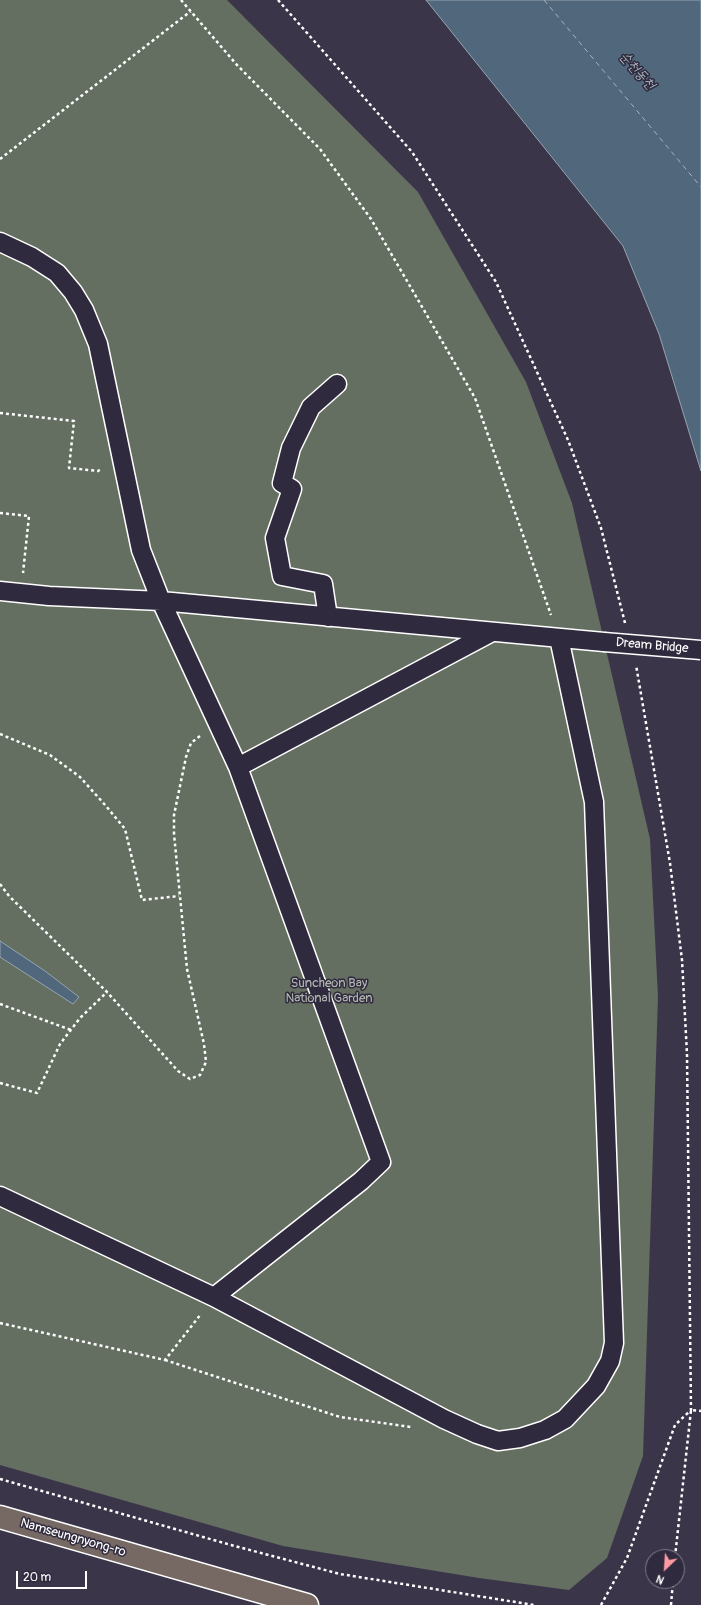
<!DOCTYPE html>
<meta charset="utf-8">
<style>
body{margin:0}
#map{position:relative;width:701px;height:1605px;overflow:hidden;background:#3b354a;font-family:Pangolin,sans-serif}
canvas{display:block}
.north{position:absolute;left:645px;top:1549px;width:40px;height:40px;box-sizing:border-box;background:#2f2a3d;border:1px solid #827f8b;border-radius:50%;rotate:205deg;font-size:11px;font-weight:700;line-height:16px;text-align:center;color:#fff}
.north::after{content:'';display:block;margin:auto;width:14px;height:18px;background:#ff9aa2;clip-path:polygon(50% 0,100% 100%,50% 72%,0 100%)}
.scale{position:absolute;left:16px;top:1571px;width:71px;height:18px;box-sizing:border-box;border:2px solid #fff;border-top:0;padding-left:5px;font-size:12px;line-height:14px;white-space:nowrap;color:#fff;-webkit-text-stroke:3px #2f2a3d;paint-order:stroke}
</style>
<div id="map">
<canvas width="701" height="1605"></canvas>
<div class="north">N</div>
<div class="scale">20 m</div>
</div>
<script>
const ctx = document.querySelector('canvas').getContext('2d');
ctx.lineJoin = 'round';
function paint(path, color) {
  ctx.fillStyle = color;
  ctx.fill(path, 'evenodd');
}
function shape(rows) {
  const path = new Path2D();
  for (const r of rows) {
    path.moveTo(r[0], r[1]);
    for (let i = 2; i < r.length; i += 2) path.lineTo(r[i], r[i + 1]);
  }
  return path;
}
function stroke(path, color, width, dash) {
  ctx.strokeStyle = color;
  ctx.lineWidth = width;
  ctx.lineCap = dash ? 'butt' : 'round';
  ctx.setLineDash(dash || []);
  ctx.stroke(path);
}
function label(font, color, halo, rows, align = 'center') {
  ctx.font = font + ' Pangolin,"Poor Story",sans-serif';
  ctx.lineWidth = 3;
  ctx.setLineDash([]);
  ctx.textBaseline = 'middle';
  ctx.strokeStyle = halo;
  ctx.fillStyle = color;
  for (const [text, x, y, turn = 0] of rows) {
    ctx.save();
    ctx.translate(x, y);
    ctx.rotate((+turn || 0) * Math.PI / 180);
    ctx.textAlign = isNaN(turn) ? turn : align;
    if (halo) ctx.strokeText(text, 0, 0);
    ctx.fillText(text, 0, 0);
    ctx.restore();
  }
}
const green = shape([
 [0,0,227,0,418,192,526,382,572,503,650,839,658,997,643,1456,607,1558,569,1590,479,1578,283,1546,0,1465]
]);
const water = shape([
 [426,0,701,0,701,471,659,334,623,246,426,0],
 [0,941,45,971,79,997,73,1004,0,957,0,941]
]);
const ferry = shape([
 [544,0,701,187]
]);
const path = shape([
 [181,0,237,65,320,149,371,219,475,398,551,615],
 [278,0,412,152,496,282,568,440,601,528,625,623],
 [0,159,191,11],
 [0,413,74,421,69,468,98,471,102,468],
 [0,513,29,516,23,573],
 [0,734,50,755,80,777,106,806,125,829,142,900,179,896],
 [0,884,9,896,107,992,178,1071,190,1079,200,1075,206,1062,204,1044,187,969,174,834,174,815,186,757,191,743,200,736],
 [0,1004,71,1030],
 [0,1083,37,1093,60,1044,80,1018,107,992],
 [0,1323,165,1360,201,1314],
 [165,1360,340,1417,411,1427],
 [0,1479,231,1545,340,1574,534,1605],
 [675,1557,691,1410,701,1411],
 [601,1605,627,1558,675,1425,691,1410,687,1054,682,960,670,863,636,665],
 [671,1605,673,1581]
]);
const pedestrian = shape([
 [0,242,32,257,57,273,73,292,84,310,98,344,141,550,161,601,238,767,381,1162,361,1181,214,1297,444,1419,477,1434,498,1441,520,1438,545,1430,565,1419,596,1386,610,1361,614,1343,594,802,559,638],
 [0,591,49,596,161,601,604,642],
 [328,617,323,584,282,576,275,538,292,489,282,483,291,448,311,407,337,384],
 [238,767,492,632],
 [0,1196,214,1297]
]);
const primary = shape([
 [0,1517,307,1605]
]);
const pedestrianBridge = shape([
 [604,642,701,650]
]);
const streetNames = [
 ["Dream Bridge",652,646,5],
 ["Namseungnyong-ro",73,1538,16]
];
const parkNames = [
 ["Suncheon Bay",329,984],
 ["National Garden",329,999]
];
const waterNames = [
 ["순천동천",637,71,48]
];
paint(green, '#646e61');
paint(water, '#51687c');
stroke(water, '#97a4b0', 1);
stroke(ferry, '#a8b4be', 1, [5, 4]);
stroke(pedestrian, '#fff', 21);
stroke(primary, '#fff', 25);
stroke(path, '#fff', 2.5, [3, 3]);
stroke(pedestrian, '#2f2a3d', 18);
stroke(primary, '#766964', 22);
stroke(pedestrianBridge, '#fff', 21, []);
stroke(pedestrianBridge, '#2f2a3d', 18);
label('13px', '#fff', '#2f2a3d', streetNames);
label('13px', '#b2b6b0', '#2f2a3d', parkNames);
label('italic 14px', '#a8b4be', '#2f2a3d', waterNames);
</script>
